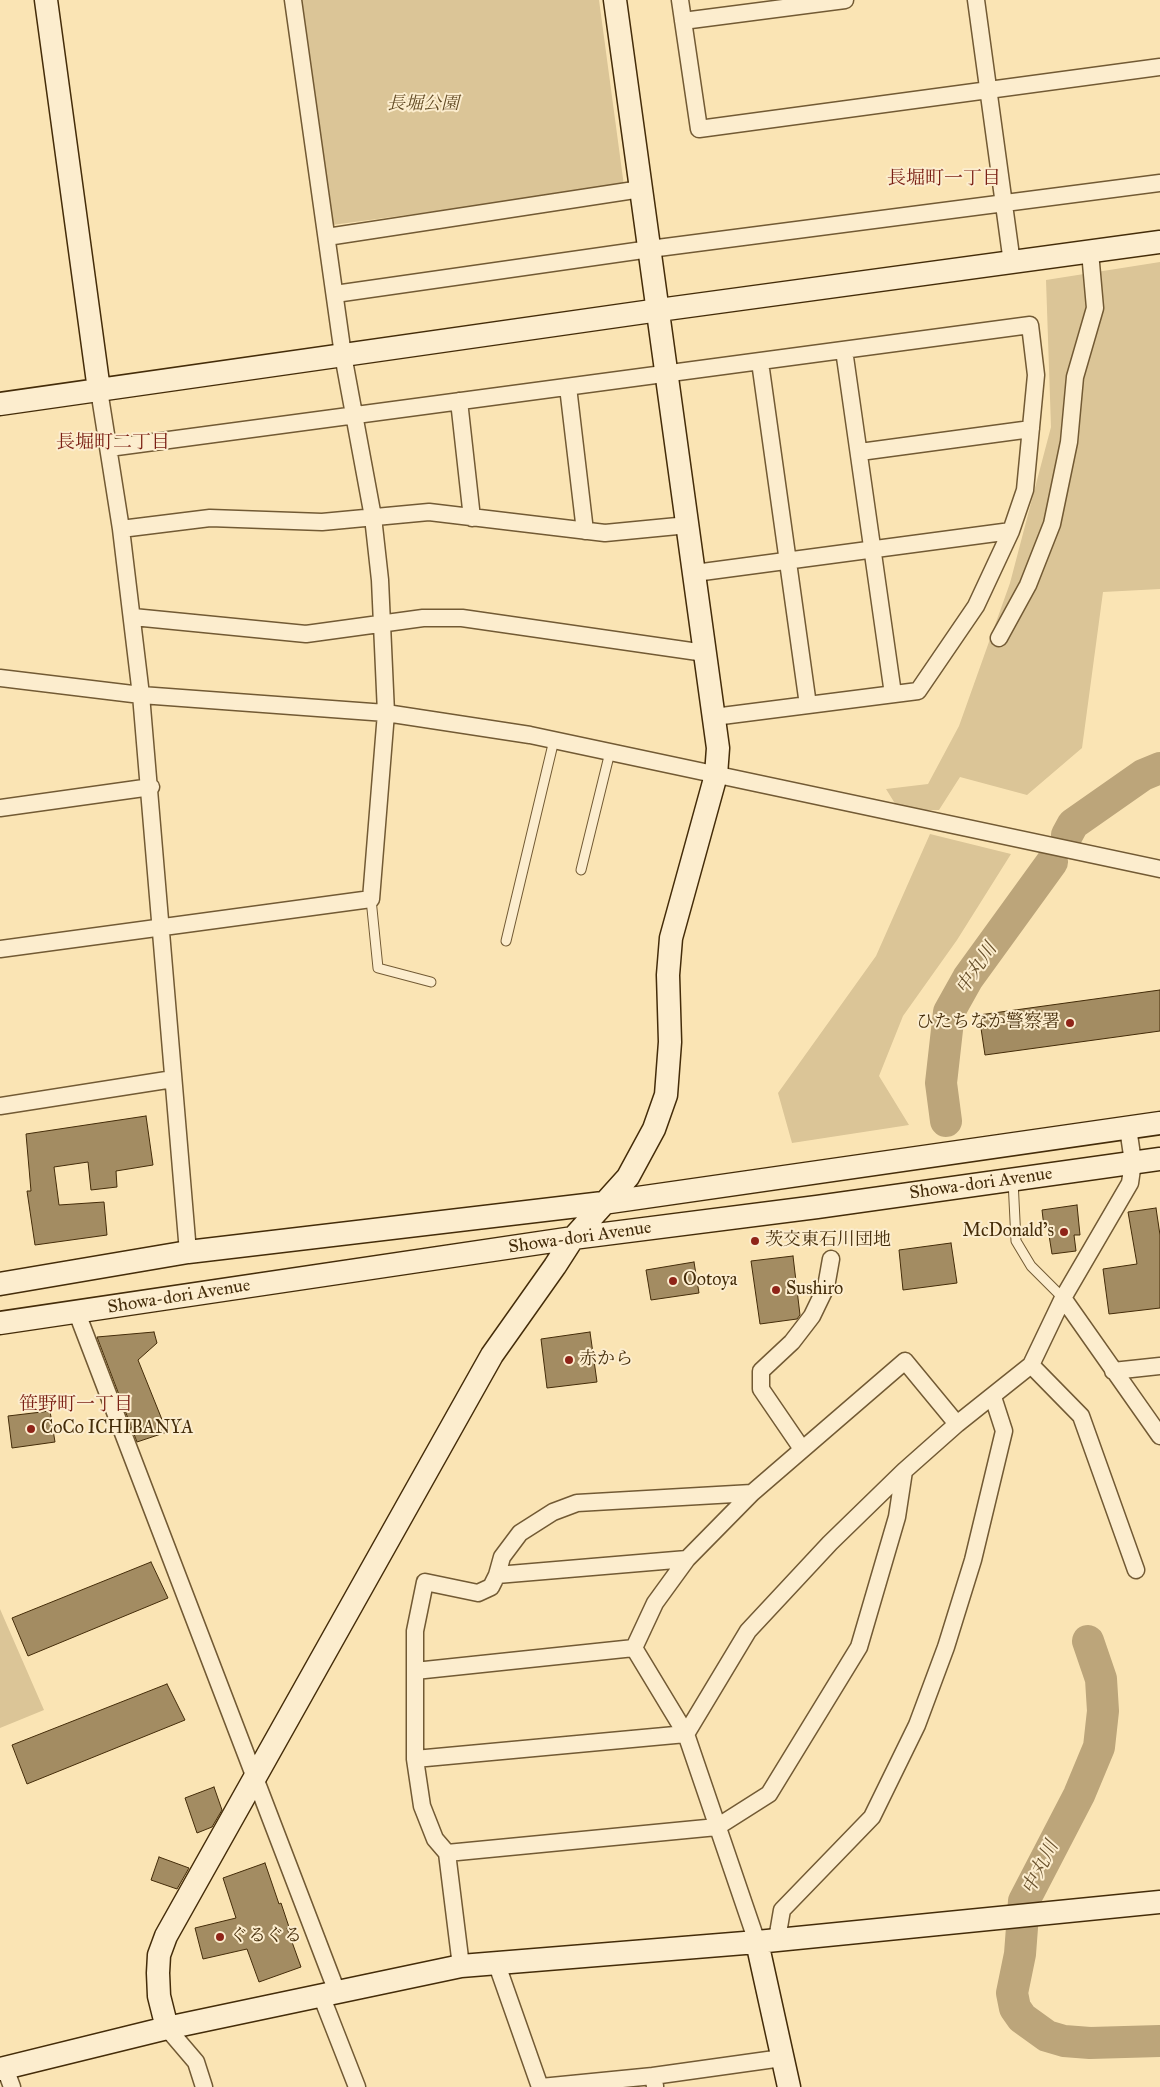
<!DOCTYPE html>
<meta charset="utf-8">
<style>
body{margin:0}
canvas{display:block;background:#fae4b4}
</style>
<canvas width="1160" height="2087"></canvas>
<script>
const ctx = document.querySelector('canvas').getContext('2d');
ctx.lineJoin = 'round';
function paint(path, color) {
  ctx.fillStyle = color;
  ctx.fill(path, 'evenodd');
}
function shape(rows) {
  const path = new Path2D();
  for (const r of rows) {
    path.moveTo(r[0], r[1]);
    for (let i = 2; i < r.length; i += 2) path.lineTo(r[i], r[i + 1]);
  }
  return path;
}
function stroke(path, color, width, dash) {
  ctx.strokeStyle = color;
  ctx.lineWidth = width;
  ctx.lineCap = dash ? 'butt' : 'round';
  ctx.setLineDash(dash || []);
  ctx.stroke(path);
}
function label(font, color, halo, rows, align = 'center') {
  ctx.font = font + ' "IM FELL Great Primer","Noto Serif JP",serif';
  ctx.lineWidth = 4;
  ctx.setLineDash([]);
  ctx.textBaseline = 'middle';
  ctx.strokeStyle = halo;
  ctx.fillStyle = color;
  for (const [text, x, y, turn = 0] of rows) {
    ctx.save();
    ctx.translate(x, y);
    ctx.rotate((+turn || 0) * Math.PI / 180);
    ctx.textAlign = isNaN(turn) ? turn : align;
    if (halo) ctx.strokeText(text, 0, 0);
    ctx.fillText(text, 0, 0);
    ctx.restore();
  }
}
const green = shape([
 [301,0,599,0,624,186,332,225],
 [1160,262,1160,589,1103,592,1082,748,1027,795,960,777,939,810,899,810,886,789,928,784,959,726,1010,583,1051,427,1046,280],
 [930,834,1011,854,957,940,903,1016,879,1076,909,1125,792,1143,778,1093,876,956],
 [0,1609,44,1710,0,1728]
]);
const river = shape([
 [1067,835,1073,824,1143,775,1160,768],
 [946,1121,941,1083,949,1012,968,978,1052,862],
 [1088,1641,1101,1679,1103,1711,1099,1747,1079,1795,1024,1901,1020,1954,1012,1993,1015,2008,1022,2018,1047,2036,1064,2041,1090,2043,1160,2041]
]);
const building = shape([
 [1160,990,1160,1031,985,1055,979,1015,1160,990],
 [146,1116,153,1165,116,1171,117,1187,91,1190,88,1162,54,1167,59,1205,104,1202,107,1235,35,1245,27,1191,31,1191,26,1134,146,1116],
 [1077,1205,1080,1235,1074,1235,1076,1251,1052,1254,1048,1229,1044,1227,1042,1210,1077,1205],
 [1156,1208,1160,1235,1160,1308,1109,1314,1103,1269,1137,1264,1128,1212,1156,1208],
 [951,1243,957,1283,903,1290,899,1250,951,1243],
 [793,1256,800,1315,797,1319,760,1324,751,1261,793,1256],
 [694,1262,699,1293,651,1300,646,1270,694,1262],
 [154,1332,157,1343,138,1360,167,1432,137,1442,97,1337,154,1332],
 [590,1332,597,1382,547,1388,541,1339,590,1332],
 [50,1411,55,1442,12,1448,8,1416,50,1411],
 [151,1562,168,1598,28,1656,12,1618,151,1562],
 [167,1684,185,1720,27,1784,12,1745,167,1684],
 [214,1787,222,1810,212,1827,197,1833,185,1798,214,1787],
 [159,1857,189,1868,177,1889,151,1880,159,1857],
 [265,1863,279,1904,281,1903,289,1927,287,1928,301,1967,259,1982,247,1949,203,1959,195,1928,236,1918,223,1878,265,1863]
]);
const lane = shape([
 [581,870,610,752],
 [371,899,378,968,431,982],
 [506,941,554,740],
 [1013,1180,1016,1241,1031,1266,1063,1298]
]);
const street = shape([
 [680,0,699,129,1160,67],
 [976,0,1012,263],
 [683,21,845,0],
 [327,237,641,189],
 [335,294,650,249,1160,183],
 [844,350,893,694],
 [760,362,808,705],
 [568,387,585,531],
 [99,390,121,529,141,695,188,1252],
 [459,401,472,518],
 [109,448,1030,325,1036,375,1025,490,1011,531,976,606,918,691,714,717],
 [860,452,1031,429],
 [121,529,210,518,322,522,429,512,605,533,688,525],
 [695,573,1011,531],
 [133,617,306,634,423,618,462,618,705,653],
 [999,638,1028,585,1052,524,1069,442,1075,377,1095,308,1090,252],
 [0,678,141,695,386,713,530,735,1160,869],
 [0,808,151,787],
 [0,949,371,899,386,713,380,580,373,517,343,355,293,0],
 [0,1106,173,1079],
 [1063,1298,1160,1436],
 [77,1313,337,1992],
 [1031,1365,1081,1416,1136,1570],
 [1113,1371,1160,1366],
 [802,1449,761,1389,761,1371,792,1342,812,1316,826,1287,831,1259],
 [497,1575,502,1557,520,1533,553,1512,577,1503,752,1493],
 [634,1648,655,1603,687,1559,752,1493,905,1361,957,1424],
 [634,1648,686,1734,757,1942],
 [415,1671,634,1648],
 [686,1734,748,1631,830,1543,904,1471,957,1424,1031,1365,1063,1298,1130,1183,1133,1162,1128,1128],
 [415,1759,686,1734],
 [447,1853,717,1827,769,1794,859,1647,897,1517,904,1471],
 [777,1939,782,1910,872,1817,917,1725,946,1647,973,1560,1004,1431,993,1397],
 [496,1962,540,2087],
 [461,1966,447,1853,435,1839,422,1806,415,1759,415,1631,425,1582,478,1593,491,1587,497,1575,687,1559],
 [321,1995,357,2087],
 [167,2028,196,2062,204,2087],
 [5,2068,12,2087],
 [653,2076,782,2058],
 [541,2087,653,2076,655,2086]
]);
const secondary = shape([
 [46,0,99,390],
 [0,404,659,310,1160,242],
 [0,1284,188,1252,603,1203,1160,1123],
 [0,1323,573,1238,817,1207,1160,1159],
 [757,1942,789,2087],
 [167,2028,159,1996,158,1973,159,1955,166,1936,492,1355,555,1266,573,1238,628,1177,654,1129,666,1095,670,1042,668,975,671,938,716,775,718,748,615,0],
 [0,2069,167,2028,461,1966,757,1942,1160,1902]
]);
const markers = [
 [1070,1023,5,"#8f2418"],
 [1064,1232,5,"#8f2418"],
 [755,1241,5,"#8f2418"],
 [673,1281,5,"#8f2418"],
 [776,1290,5,"#8f2418"],
 [569,1360,5,"#8f2418"],
 [31,1429,5,"#8f2418"],
 [220,1937,5,"#8f2418"]
];
const parkNames = [
 ["長堀公園",423,105]
];
const poiNames = [
 ["ひたちなか警察署",1060,1023,"right"],
 ["McDonald's",1054,1232,"right"],
 ["茨交東石川団地",765,1241],
 ["Ootoya",683,1281],
 ["Sushiro",786,1290],
 ["赤から",579,1360],
 ["CoCo ICHIBANYA",41,1429],
 ["ぐるぐる",230,1937]
];
const streetNames = [
 ["Showa-dori Avenue",981,1184,-8],
 ["Showa-dori Avenue",580,1238,-8],
 ["Showa-dori Avenue",179,1297,-9]
];
const neighbourhoodNames = [
 ["長堀町一丁目",944,179],
 ["長堀町二丁目",113,443],
 ["笹野町一丁目",76,1405]
];
const waterNames = [
 ["中丸川",977,969,-56],
 ["中丸川",1041,1868,-63]
];
paint(green, '#dbc597');
stroke(river, '#bca57a', 32);
paint(building, '#a38c62');
stroke(building, '#442c09', 1);
stroke(lane, '#725a34', 11);
stroke(street, '#725a34', 19);
stroke(secondary, '#442c09', 25);
stroke(lane, '#fcedce', 9);
stroke(street, '#fcedce', 16);
stroke(secondary, '#fcedce', 22);
for (const [x, y, r, color] of markers) {
  const dot = new Path2D();
  dot.arc(x, y, r, 0, 2 * Math.PI);
  ctx.fillStyle = color;
  ctx.fill(dot);
  stroke(dot, '#fcedce', 2);
}
label('italic 18px', '#624b25', '#fcedce', parkNames);
label('18px', '#442c09', '#fcedce', poiNames, 'left');
label('18px', '#442c09', '#fcedce', streetNames);
label('19px', '#7a1f14', '#fcedce', neighbourhoodNames);
label('italic 19px', '#68502b', '#fcedce', waterNames);
</script>
